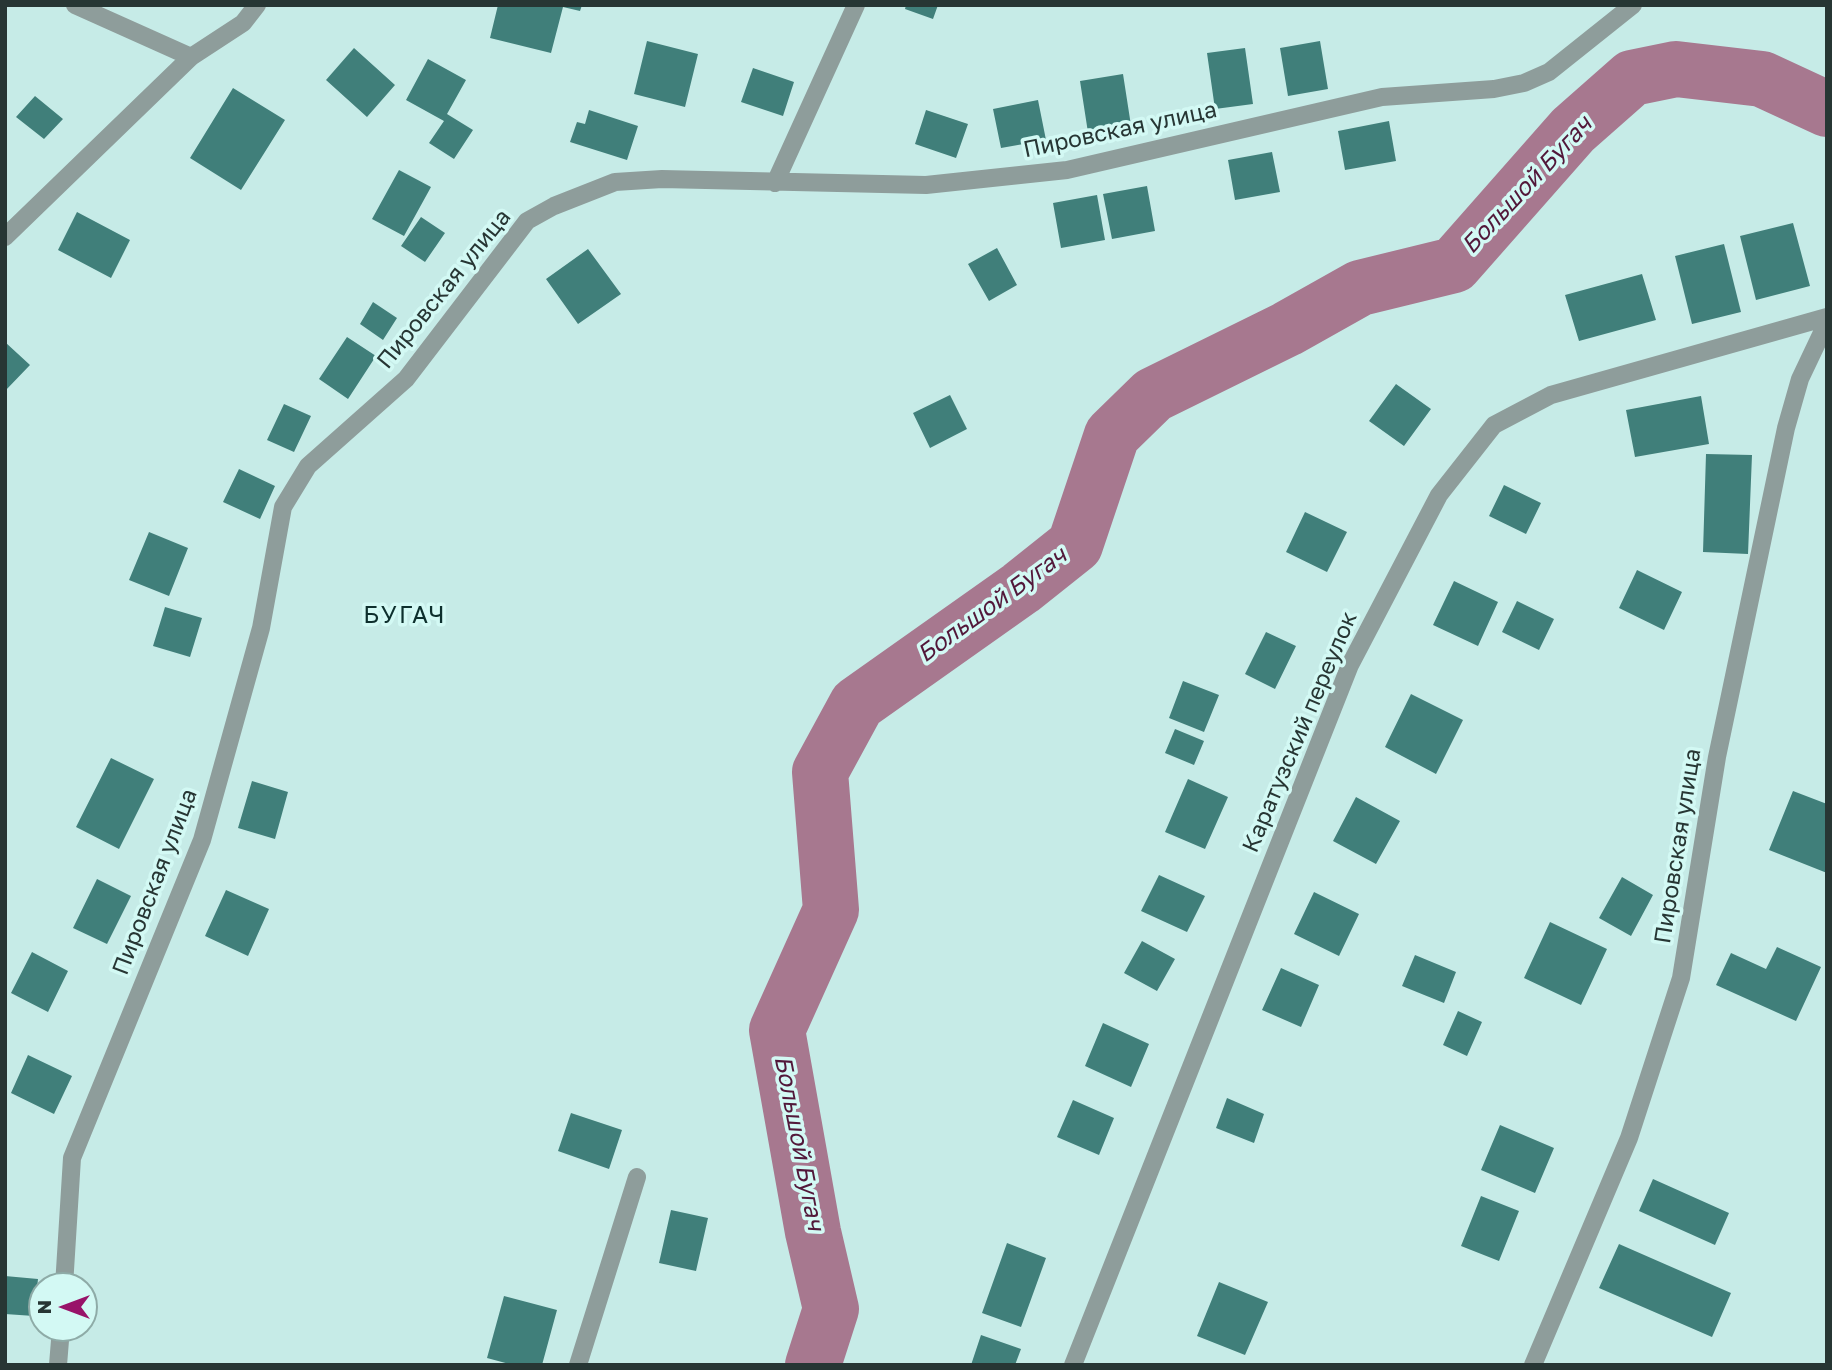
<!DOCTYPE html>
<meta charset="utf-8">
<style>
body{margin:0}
#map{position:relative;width:1832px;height:1370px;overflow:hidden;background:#c6ebe7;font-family:"Golos Text",sans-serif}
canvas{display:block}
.frame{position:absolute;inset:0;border:7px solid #273634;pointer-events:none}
.north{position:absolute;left:28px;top:1272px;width:70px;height:70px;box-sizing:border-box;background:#d3f9f4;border:2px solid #8eaba7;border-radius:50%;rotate:270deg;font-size:19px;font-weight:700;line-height:28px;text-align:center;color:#273634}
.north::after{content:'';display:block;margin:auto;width:24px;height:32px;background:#981369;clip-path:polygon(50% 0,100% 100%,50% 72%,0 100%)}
</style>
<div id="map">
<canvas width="1832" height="1370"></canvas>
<div class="frame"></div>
<div class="north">N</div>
</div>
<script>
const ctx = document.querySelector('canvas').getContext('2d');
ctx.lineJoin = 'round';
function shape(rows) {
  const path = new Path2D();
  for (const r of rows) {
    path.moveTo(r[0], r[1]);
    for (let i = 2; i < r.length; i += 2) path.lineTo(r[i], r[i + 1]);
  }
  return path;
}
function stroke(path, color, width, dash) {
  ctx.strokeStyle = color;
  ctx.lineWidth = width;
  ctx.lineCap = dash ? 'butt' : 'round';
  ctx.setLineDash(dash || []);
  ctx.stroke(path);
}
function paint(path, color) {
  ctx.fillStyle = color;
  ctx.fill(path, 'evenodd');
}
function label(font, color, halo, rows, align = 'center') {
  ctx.font = font + ' "Golos Text",sans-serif';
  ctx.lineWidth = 7;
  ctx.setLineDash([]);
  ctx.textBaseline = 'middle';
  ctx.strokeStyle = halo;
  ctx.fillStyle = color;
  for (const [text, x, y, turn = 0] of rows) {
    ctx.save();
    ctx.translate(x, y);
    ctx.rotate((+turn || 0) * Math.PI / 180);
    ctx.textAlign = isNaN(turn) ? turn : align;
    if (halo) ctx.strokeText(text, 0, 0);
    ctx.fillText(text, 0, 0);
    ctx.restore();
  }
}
const river = shape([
 [813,1365,831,1309,813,1232,777,1030,831,910,820,772,857,704,1021,588,1075,545,1112,435,1153,395,1287,329,1360,288,1454,265,1573,130,1632,78,1676,69,1762,79,1827,109]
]);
const building = shape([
 [498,5,582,5,580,11,563,7,551,53,490,38],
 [906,5,938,5,933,19,905,9],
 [647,41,698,54,685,107,634,94],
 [1320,41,1328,89,1288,96,1280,48],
 [354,48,395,85,367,117,326,80],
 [1245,48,1253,104,1215,109,1207,53],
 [428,59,466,80,447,114,473,130,454,159,429,143,444,121,406,100],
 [753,68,794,82,783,116,741,102],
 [1123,74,1132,132,1089,139,1080,81],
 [233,88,285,120,241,190,190,158],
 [35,96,63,119,44,139,16,117],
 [1038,100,1046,140,1001,148,993,109],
 [589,110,638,126,627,160,570,142,577,122,585,124],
 [926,110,968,124,956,158,915,144],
 [1389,121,1396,161,1345,170,1338,131],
 [1272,152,1280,192,1235,200,1228,160],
 [399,170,431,187,404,236,372,219],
 [1147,186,1155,231,1112,239,1103,194],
 [1097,195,1105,240,1061,248,1053,203],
 [77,212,130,240,111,278,58,250],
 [421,217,445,233,425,262,401,246],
 [1793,223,1810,286,1756,300,1740,236],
 [1724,244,1741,312,1692,324,1675,256],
 [997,248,1017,285,989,301,968,264],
 [588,249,621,294,578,324,546,279],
 [1642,274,1656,320,1579,341,1565,295],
 [373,302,397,318,383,340,360,324],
 [347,337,376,356,348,399,319,379],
 [5,342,30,365,5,391],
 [1396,384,1431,409,1404,446,1369,421],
 [950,395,967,429,930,448,913,413],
 [1701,396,1709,444,1635,457,1626,410],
 [284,404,311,416,294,452,267,440],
 [1706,454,1752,455,1748,554,1703,552],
 [239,469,275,486,260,519,223,502],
 [1504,485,1541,503,1526,534,1489,516],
 [1305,512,1347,532,1327,572,1286,552],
 [149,532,188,548,169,596,129,580],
 [1637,570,1682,592,1664,630,1619,608],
 [1454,581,1498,602,1478,646,1433,625],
 [1517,601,1554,619,1539,650,1502,632],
 [165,607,202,618,190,657,153,646],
 [1266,632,1296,646,1275,689,1245,674],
 [1183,681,1219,695,1204,732,1169,718],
 [1411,694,1463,720,1436,774,1385,747],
 [1175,729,1204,741,1194,765,1165,753],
 [111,758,154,779,119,849,76,827],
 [1188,779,1228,797,1205,849,1165,832],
 [252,781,288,792,275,839,238,828],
 [1793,791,1827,804,1827,873,1769,850],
 [1356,797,1400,821,1376,864,1333,841],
 [1159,875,1205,896,1187,932,1141,911],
 [1622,877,1653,895,1631,936,1599,918],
 [97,879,131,896,107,944,73,928],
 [226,890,269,909,248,956,205,936],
 [1314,892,1359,914,1339,956,1294,934],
 [1550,922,1607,949,1581,1005,1524,978],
 [1142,941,1175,959,1157,991,1124,973],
 [1777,947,1821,967,1796,1021,1716,985,1731,953,1766,969],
 [32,952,68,971,48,1012,11,993],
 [1415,955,1456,972,1444,1003,1402,986],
 [1281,968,1319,985,1301,1027,1262,1010],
 [1458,1011,1482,1022,1467,1056,1443,1045],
 [1103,1023,1149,1044,1131,1087,1085,1066],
 [28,1055,72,1076,54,1114,11,1093],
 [1227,1098,1264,1114,1254,1143,1216,1128],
 [1073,1100,1114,1118,1099,1155,1057,1137],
 [571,1113,622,1130,609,1169,558,1151],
 [1500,1125,1554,1148,1535,1193,1481,1170],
 [1653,1179,1729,1213,1715,1245,1639,1211],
 [1481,1196,1519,1211,1499,1261,1461,1246],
 [671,1210,708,1218,696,1271,659,1263],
 [1007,1243,1046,1258,1021,1327,982,1313],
 [1619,1244,1731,1293,1712,1337,1599,1288],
 [5,1276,38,1279,34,1316,5,1314],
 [1219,1282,1268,1302,1245,1355,1197,1336],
 [504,1296,557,1310,542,1365,513,1365,487,1358],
 [981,1335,1021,1349,1015,1365,971,1365]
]);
const minor = shape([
 [75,5,191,57],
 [775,183,856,5],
 [5,237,191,57,243,23,257,5],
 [64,1286,72,1158,202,840,261,628,283,507,308,466,406,379,527,221,554,206,615,182,662,179,926,185,1067,170,1382,97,1494,89,1524,83,1549,72,1633,5],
 [58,1365,61,1328],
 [578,1365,637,1177],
 [1073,1365,1350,665,1439,495,1494,425,1551,395,1827,317],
 [1533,1365,1629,1138,1681,978,1717,757,1786,428,1800,379,1827,322]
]);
const streetNames = [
 ["Пировская улица",1120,130,-12],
 ["Пировская улица",444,289,-51],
 ["Каратузский переулок",1300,732,-67],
 ["Пировская улица",1678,846,-81],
 ["Пировская улица",155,882,-69]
];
const waterNames = [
 ["Большой Бугач",1527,185,-47],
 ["Большой Бугач",992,605,-36],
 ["Большой Бугач",799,1143,79]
];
const neighbourhoodNames = [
 ["БУГАЧ",405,615]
];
stroke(river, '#a7788f', 56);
paint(building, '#407f7a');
stroke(minor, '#8e9d9b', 18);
label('23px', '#273634', '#d3f9f4', streetNames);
label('italic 24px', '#52183a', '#d3f9f4', waterNames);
ctx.letterSpacing = '2px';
label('24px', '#0d2f2d', '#d3f9f4', neighbourhoodNames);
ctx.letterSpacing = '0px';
</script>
